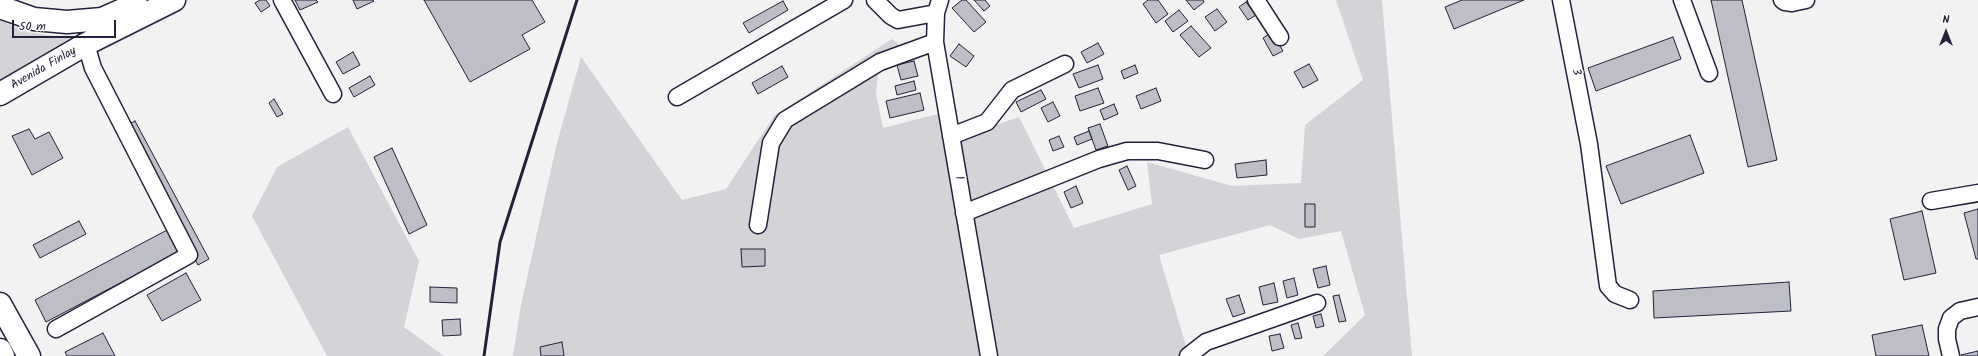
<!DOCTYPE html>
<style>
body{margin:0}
#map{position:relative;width:1978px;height:356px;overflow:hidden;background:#f2f2f3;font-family:Kalam,sans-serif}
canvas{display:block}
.north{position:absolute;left:1926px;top:12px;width:40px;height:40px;-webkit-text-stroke:3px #fff;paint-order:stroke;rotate:0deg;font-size:11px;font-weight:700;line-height:16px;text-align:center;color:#22223b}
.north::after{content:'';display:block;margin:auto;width:14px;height:18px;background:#22223b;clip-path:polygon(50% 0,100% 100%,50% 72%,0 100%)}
.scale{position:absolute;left:12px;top:20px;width:104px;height:18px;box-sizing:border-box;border:2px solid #22223b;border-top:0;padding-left:5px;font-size:12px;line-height:14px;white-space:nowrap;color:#22223b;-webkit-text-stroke:3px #fff;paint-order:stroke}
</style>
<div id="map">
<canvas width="1978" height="356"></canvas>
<div class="north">N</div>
<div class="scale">50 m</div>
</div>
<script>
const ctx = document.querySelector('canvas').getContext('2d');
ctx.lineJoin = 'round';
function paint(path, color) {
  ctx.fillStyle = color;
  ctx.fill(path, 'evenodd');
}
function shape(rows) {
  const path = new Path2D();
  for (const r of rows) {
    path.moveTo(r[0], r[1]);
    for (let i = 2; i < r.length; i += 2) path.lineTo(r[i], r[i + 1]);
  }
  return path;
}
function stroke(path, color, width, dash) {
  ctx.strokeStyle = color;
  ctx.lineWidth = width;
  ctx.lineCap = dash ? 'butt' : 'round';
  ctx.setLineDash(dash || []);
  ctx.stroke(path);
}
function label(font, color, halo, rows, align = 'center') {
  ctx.font = font + ' Kalam,sans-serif';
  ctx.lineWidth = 3.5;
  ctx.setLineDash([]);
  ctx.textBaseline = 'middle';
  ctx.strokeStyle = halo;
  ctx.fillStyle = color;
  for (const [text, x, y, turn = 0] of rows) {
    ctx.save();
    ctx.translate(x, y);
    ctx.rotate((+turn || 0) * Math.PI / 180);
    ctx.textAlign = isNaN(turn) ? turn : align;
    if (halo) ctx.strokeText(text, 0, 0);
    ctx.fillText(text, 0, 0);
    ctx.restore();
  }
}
const green = shape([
 [1336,0,1382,0,1412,356,1323,356,1365,315,1341,231,1299,239,1270,225,1159,255,1189,356,513,356,521,305,556,147,581,57,682,200,726,189,774,116,892,39,903,48,879,67,876,93,883,128,942,113,946,142,1019,117,1074,228,1152,204,1147,162,1232,186,1301,183,1305,125,1363,80],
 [0,20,27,32,68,38,114,32,0,95],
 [348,127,419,261,404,327,444,356,327,356,252,216,277,167]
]);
const building = shape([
 [260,0,266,0,270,6,261,12,255,3,260,0],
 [295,0,316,0,318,2,300,10,295,0],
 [353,0,373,0,374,1,357,9,353,0],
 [424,0,532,0,545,22,522,35,530,49,470,82,424,0],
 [962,0,966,0,986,22,974,32,952,8,962,0],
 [974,0,985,0,990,6,984,11,974,0],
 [1148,0,1158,0,1168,14,1156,23,1143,4,1148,0],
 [1186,0,1203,0,1204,2,1194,10,1186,0],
 [1462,0,1524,0,1454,29,1445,7,1462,0],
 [1711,0,1742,0,1777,160,1748,167,1711,0],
 [783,1,788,10,749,33,743,23,783,1],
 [1246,2,1256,15,1248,20,1239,7,1246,2],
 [1217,9,1227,22,1215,31,1205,17,1217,9],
 [1179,10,1188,21,1173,32,1165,21,1179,10],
 [1191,26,1211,48,1199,57,1180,35,1191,26],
 [1272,32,1283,51,1273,56,1263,38,1272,32],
 [1673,37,1681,59,1596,91,1588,68,1673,37],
 [1098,43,1104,54,1087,63,1081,52,1098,43],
 [959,44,974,56,966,67,950,56,959,44],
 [353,52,360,65,343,74,336,62,353,52],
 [914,61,918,76,901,80,897,65,914,61],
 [1309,64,1318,80,1303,88,1294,72,1309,64],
 [1098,65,1103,79,1079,88,1073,74,1098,65],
 [1135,65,1138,73,1124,79,1121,71,1135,65],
 [782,66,788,77,758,94,752,83,782,66],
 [370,76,375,85,354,97,349,88,370,76],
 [914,81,916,90,897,95,895,86,914,81],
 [1098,88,1104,103,1080,111,1075,96,1098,88],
 [1156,88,1161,101,1141,109,1136,96,1156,88],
 [1041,90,1046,99,1021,112,1016,102,1041,90],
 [920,93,924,110,890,118,886,101,920,93],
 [274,99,283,114,277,117,269,103,274,99],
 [1053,102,1060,116,1048,122,1041,108,1053,102],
 [1114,104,1118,114,1104,120,1100,110,1114,104],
 [135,121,209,259,198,265,124,127,135,121],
 [1100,124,1108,146,1096,150,1088,128,1100,124],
 [29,129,35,139,49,132,63,158,32,175,12,136,29,129],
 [1089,131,1092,139,1077,145,1074,137,1089,131],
 [1690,135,1704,173,1621,204,1606,166,1690,135],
 [1059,136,1064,147,1053,151,1049,140,1059,136],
 [392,148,427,225,409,234,374,157,392,148],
 [1266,160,1267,175,1237,178,1235,164,1266,160],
 [1127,166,1136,186,1128,190,1119,170,1127,166],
 [1076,186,1083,203,1071,208,1064,192,1076,186],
 [1305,204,1315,204,1315,227,1305,227,1305,204],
 [1978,209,1978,259,1976,259,1964,213,1978,209],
 [1922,211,1936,273,1904,280,1890,219,1922,211],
 [79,221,86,234,40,258,33,245,79,221],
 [169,229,181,251,46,322,35,300,169,229],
 [741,249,765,249,765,266,742,267,741,249],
 [1326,266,1330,285,1318,288,1313,269,1326,266],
 [186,273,201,300,162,321,147,295,186,273],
 [1294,278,1298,295,1287,298,1283,281,1294,278],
 [1789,282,1791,311,1654,318,1653,291,1789,282],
 [1274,283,1278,302,1263,305,1259,287,1274,283],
 [430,287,457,288,457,303,430,302,430,287],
 [1239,295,1245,313,1233,317,1226,299,1239,295],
 [1339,295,1346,321,1339,322,1333,296,1339,295],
 [1321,314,1324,326,1316,328,1313,316,1321,314],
 [460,319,461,335,443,336,442,320,460,319],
 [1298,323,1302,338,1295,339,1291,325,1298,323],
 [1922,325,1929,356,1876,356,1872,335,1922,325],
 [103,333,115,356,67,356,65,352,103,333],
 [1280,334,1284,348,1272,351,1269,336,1280,334],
 [562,342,564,356,541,356,540,347,562,342],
 [1978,351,1978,356,1962,356,1961,355,1978,351]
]);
const minor = shape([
 [282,0,333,94],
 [875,0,891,16,898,20,936,13],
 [940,0,936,13,935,42,989,356],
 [1256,0,1280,37],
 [1561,0,1589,144,1608,286,1615,294,1630,300],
 [1682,0,1709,73],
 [1782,0,1785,2,1792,3,1806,0],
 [677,97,844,0],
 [951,136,987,122,1012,90,1065,64],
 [1931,201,1978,193],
 [964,213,1099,159,1127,151,1158,151,1205,160],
 [758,225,771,143,785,120,880,62,935,42],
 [56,329,189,255,93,68,86,44],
 [1188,356,1206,342,1317,303],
 [1951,356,1947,339,1947,329,1951,318,1960,311,1978,307]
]);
const highway = shape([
 [0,7,34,19,67,22,102,19,136,4],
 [0,94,86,44,174,0],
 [0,304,29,356],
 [0,350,3,356]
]);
const rail = shape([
 [484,356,500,242,577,0]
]);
const streetNames = [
 ["Avenida Finlay",44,69,-30],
 ["3",1575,72,79],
 ["1",958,178,80]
];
paint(green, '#d3d3d8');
paint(building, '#bebec6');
stroke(building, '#22223b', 1);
stroke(minor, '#22223b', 19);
stroke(highway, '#22223b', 25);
stroke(minor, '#fff', 16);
stroke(highway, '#fff', 22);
stroke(rail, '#22223b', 3);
label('12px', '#22223b', '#fff', streetNames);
</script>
